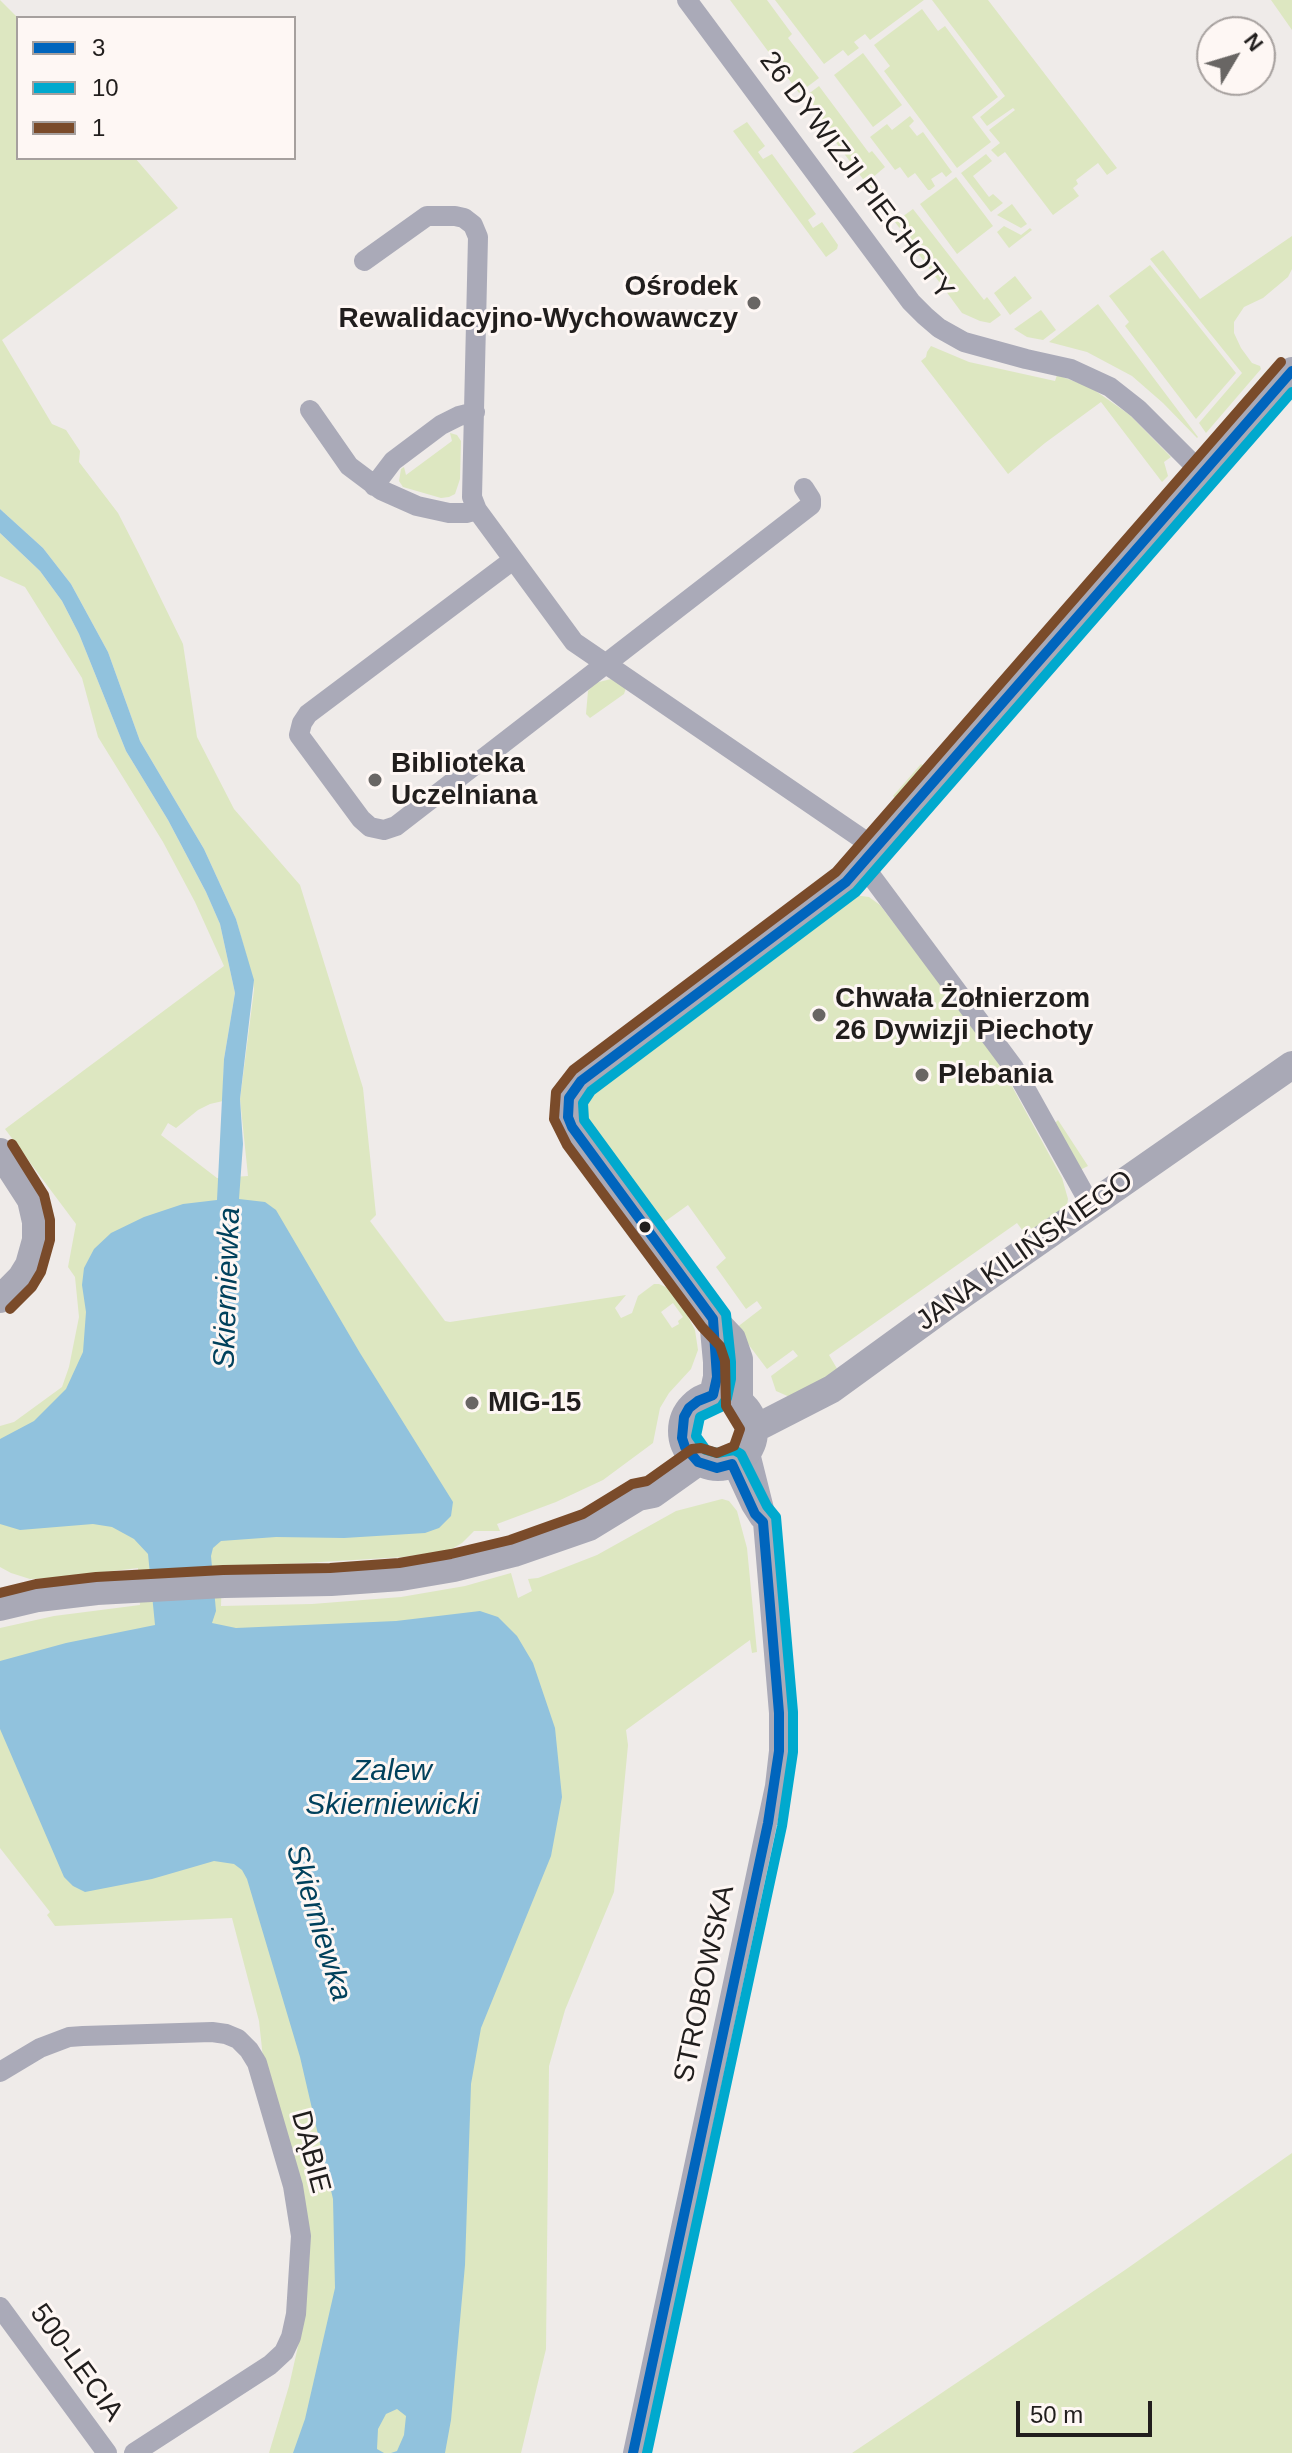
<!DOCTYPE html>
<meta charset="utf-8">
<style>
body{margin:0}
#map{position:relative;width:1292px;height:2453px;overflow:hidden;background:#efebe9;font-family:Arial,sans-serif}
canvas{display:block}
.legend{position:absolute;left:16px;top:16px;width:280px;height:144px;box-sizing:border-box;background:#fef7f4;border:2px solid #a6a09e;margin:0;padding:10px 14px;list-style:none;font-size:24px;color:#211e1d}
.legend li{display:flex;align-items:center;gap:16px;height:40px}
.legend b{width:40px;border:2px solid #a6a09e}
.north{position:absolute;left:1196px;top:16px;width:80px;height:80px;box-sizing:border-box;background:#fef7f4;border:2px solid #a6a09e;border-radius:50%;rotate:52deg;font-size:22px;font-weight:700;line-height:32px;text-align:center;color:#211e1d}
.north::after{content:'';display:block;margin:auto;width:28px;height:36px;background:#696664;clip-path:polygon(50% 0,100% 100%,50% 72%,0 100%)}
.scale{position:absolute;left:1016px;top:2401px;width:136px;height:36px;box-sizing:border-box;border:4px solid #211e1d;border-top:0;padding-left:10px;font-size:24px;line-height:28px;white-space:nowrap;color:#211e1d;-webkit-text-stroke:6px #fef7f4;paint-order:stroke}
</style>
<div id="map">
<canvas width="1292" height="2453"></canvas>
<ul class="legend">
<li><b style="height:10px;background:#0065bd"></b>3</li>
<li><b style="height:10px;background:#00a9ce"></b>10</li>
<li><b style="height:10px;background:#7a4b2a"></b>1</li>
</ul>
<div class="north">N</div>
<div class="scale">50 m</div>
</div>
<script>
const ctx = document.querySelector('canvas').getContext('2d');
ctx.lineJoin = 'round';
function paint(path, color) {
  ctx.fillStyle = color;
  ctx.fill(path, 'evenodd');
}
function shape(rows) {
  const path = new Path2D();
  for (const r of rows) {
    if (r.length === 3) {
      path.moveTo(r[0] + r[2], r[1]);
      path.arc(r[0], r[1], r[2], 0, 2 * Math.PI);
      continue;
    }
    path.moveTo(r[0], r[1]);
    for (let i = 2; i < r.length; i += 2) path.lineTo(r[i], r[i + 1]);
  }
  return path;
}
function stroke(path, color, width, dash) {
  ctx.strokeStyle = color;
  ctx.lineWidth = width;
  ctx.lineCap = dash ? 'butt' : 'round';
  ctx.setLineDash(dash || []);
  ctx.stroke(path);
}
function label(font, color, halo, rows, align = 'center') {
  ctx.font = font + ' Arial,sans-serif';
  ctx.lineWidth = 6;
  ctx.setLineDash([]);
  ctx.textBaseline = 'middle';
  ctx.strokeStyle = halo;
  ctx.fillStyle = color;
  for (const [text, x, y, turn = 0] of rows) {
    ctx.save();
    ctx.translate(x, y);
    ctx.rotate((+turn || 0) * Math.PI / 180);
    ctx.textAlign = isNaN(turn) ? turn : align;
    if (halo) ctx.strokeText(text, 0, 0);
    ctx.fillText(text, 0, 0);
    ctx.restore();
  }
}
const green = shape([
 [0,0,18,18,18,158,135,158,178,208,2,340,52,424,66,430,80,451,79,462,118,513,139,554,183,644,197,737,234,809,300,885,363,1088,376,1215,370,1221,445,1321,450,1322,626,1295,615,1308,621,1318,632,1313,638,1296,654,1284,659,1284,670,1289,685,1311,695,1330,698,1350,691,1369,669,1393,660,1408,653,1443,603,1480,556,1502,497,1524,500,1531,474,1531,462,1543,450,1550,403,1557,222,1568,221,1606,312,1604,401,1597,465,1586,511,1573,518,1598,532,1591,528,1579,538,1578,597,1555,676,1511,722,1499,729,1501,737,1511,747,1548,757,1652,752,1653,750,1640,626,1730,628,1745,614,1892,565,2010,549,2066,546,2349,521,2453,269,2453,289,2386,301,2333,310,2231,263,2058,259,2021,232,1918,55,1926,47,1915,50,1912,0,1848,0,1628,54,1616,140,1605,138,1568,54,1578,30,1579,11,1573,0,1567,0,1426,14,1422,62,1387,69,1367,79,1317,75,1277,68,1267,76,1224,5,1129,224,966,195,902,163,842,98,737,82,678,25,587,0,576,0,533,40,571,62,601,79,634,126,751,168,820,206,892,220,924,235,993,224,1059,223,1101,210,1104,198,1110,176,1128,168,1123,161,1135,217,1178,248,1176,240,1099,254,990,253,980,236,919,204,849,140,741,108,652,71,584,43,548,0,509],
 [673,1303,683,1317,678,1321,679,1324,672,1328,661,1312],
 [730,0,767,0,792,34,788,38,819,78,799,93],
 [775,0,924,0,870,40,865,34,854,42,859,48,848,56,843,50,824,64],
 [932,0,988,0,1117,168,1107,175,1098,163,1076,180,1078,184,1073,188,1079,196,1053,215,1005,152,998,157,991,150,1000,143,989,130,1015,110,1013,108,987,126,980,117,1005,96],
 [1271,0,1292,0,1292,30],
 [922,9,938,31,945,26,998,97,972,117,991,142,957,168,884,71,890,66,874,45],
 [863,53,902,105,873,127,834,75],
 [819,86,869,153,872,151,885,167,872,178,898,212,891,217,803,98],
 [910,116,914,121,909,126,917,136,923,132,952,172,946,177,942,172,931,179,935,186,930,190,928,190,915,173,908,178,900,167,895,170,870,137,887,124,892,130],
 [747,122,765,146,758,152,763,159,772,154,816,214,808,220,813,228,822,222,838,245,837,249,826,257,733,131],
 [986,154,992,161,973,176,989,197,993,194,1003,203,991,212,961,173],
 [956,177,993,226,957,254,920,204],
 [1012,204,1027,224,1021,228,997,215],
 [913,209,984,300,987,297,1001,315,990,323,980,321,962,313,895,222],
 [1004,226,1021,235,1030,228,1032,230,1009,248,997,232],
 [1292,236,1292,269,1288,277,1263,298,1244,307,1234,322,1234,333,1241,348,1252,363,1260,366,1261,369,1206,433,1199,423,1242,373,1150,259,1163,250,1200,299],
 [1150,265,1236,373,1196,419,1125,326,1129,322,1109,296],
 [1015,276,1032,298,1010,315,994,293],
 [1098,304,1198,437,1197,438,1163,403,1132,376,1087,352,1049,342],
 [1041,310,1056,330,1043,340,1027,337,1014,329],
 [931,346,969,362,1055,381,1057,375,1090,387,1130,415,1171,457,1164,462,1168,476,1162,482,1101,402,1045,443,1008,474,921,361,926,357,927,352],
 [1268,369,1272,373,1213,443,1202,447],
 [450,433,457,435,461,441,460,479,455,494,449,497,441,498,403,487,399,481,401,469,404,467,406,475,452,441],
 [611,679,626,688,624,694,590,718,586,714,588,691,595,683],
 [921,764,929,769,900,802,893,796],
 [853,895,869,897,880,905,986,1044,1008,1079,1062,1178,1068,1199,1067,1205,1028,1238,1017,1223,829,1355,839,1372,792,1398,776,1391,771,1376,798,1356,793,1350,767,1369,736,1328,762,1308,757,1301,746,1309,716,1267,726,1258,688,1205,656,1228,583,1120,582,1107,586,1095],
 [1058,1120,1088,1166,1080,1170,1055,1123],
 [1292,2153,1292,2453,852,2453,1125,2270]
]);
const water = shape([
 [0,509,43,548,71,584,108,652,140,741,204,849,236,919,254,980,240,1099,243,1144,239,1199,265,1202,276,1210,360,1353,453,1502,451,1516,439,1528,425,1533,344,1538,276,1537,221,1541,213,1548,211,1556,216,1611,212,1623,236,1628,396,1621,480,1611,498,1617,517,1636,533,1663,555,1728,562,1797,551,1856,481,2028,471,2084,465,2265,451,2420,445,2453,391,2453,397,2451,404,2435,406,2416,397,2409,386,2414,378,2429,377,2449,384,2453,293,2453,305,2419,335,2288,333,2199,300,2057,247,1879,242,1870,234,1864,214,1861,152,1879,85,1892,73,1886,64,1877,0,1729,0,1661,66,1643,155,1625,148,1554,134,1539,112,1527,93,1524,20,1530,0,1524,0,1439,34,1421,66,1389,83,1352,86,1312,82,1285,84,1268,94,1249,111,1233,144,1217,183,1204,217,1200,224,1059,235,993,220,924,206,892,168,820,126,751,79,634,62,601,40,571,0,533]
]);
const street = shape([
 [687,0,911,302,925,316,939,328,964,342,1026,359,1071,369,1110,387,1138,409,1203,474],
 [364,261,427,216,455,216,464,218,473,225,478,237,472,497,477,510,574,642,877,849],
 [310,410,349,466,381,490,417,506,449,513,466,513,477,510],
 [374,486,393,461,441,425,459,416,475,412],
 [513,560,308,714,302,723,299,735,361,819,370,827,384,830,396,826,811,505,811,499,804,488],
 [863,865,1014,1068,1091,1206],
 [732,1464,751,1505,760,1519],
 [0,2072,40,2048,69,2037,83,2036,212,2032,226,2034,238,2039,249,2050,257,2063,293,2186,301,2236,296,2314,291,2337,284,2352,270,2365,134,2453],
 [0,2307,107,2453],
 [633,2453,775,1786,779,1751,779,1713,763,1522,765,1513,749,1449]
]);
const secondary = shape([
 [0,1152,31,1200,36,1222,36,1240,29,1265,21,1278,0,1299],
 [713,1319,717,1362,717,1377,713,1395],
 [718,1431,36],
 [739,1402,739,1359,732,1339,713,1319,572,1127,568,1117,567,1107,573,1091,596,1070,846,882,1292,371],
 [754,1429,832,1389,949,1304,1292,1065],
 [0,1607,38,1598,97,1591,224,1584,331,1582,401,1577,454,1568,514,1553,589,1527,638,1497,653,1494,698,1462]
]);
const bus1 = shape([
 [633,2453,768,1823,779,1751,779,1713,763,1522,755,1514,732,1464,717,1468,698,1462,685,1447,682,1438,684,1417,689,1408,698,1401,713,1395,717,1377,713,1319,572,1127,568,1117,569,1098,581,1081,846,882,1292,371]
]);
const bus2 = shape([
 [647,2453,782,1826,793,1752,793,1712,776,1517,767,1506,741,1454,734,1450,717,1453,706,1450,696,1436,700,1417,721,1407,727,1398,731,1379,731,1362,726,1314,584,1120,583,1103,591,1091,856,892,1292,392]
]);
const bus3 = shape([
 [10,1309,32,1287,41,1272,50,1240,50,1220,44,1195,12,1144],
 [0,1593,36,1584,96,1577,223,1570,330,1568,399,1563,451,1554,510,1540,583,1514,632,1484,647,1481,692,1449,701,1448,717,1453,734,1446,740,1429,726,1406,725,1361,720,1346,702,1327,567,1145,554,1119,556,1092,573,1070,836,872,1281,362]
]);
const markers = [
 [754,303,8,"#696664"],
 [375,780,8,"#696664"],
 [819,1015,8,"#696664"],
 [922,1075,8,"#696664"],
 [645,1227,7,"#211e1d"],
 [472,1403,8,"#696664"]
];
const streetNames = [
 ["26 DYWIZJI PIECHOTY",856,176,53],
 ["JANA KILIŃSKIEGO",1025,1251,-35],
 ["STROBOWSKA",705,1984,-78],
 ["DĄBIE",310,2152,75],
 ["500-LECIA",76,2363,54]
];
const poiNames = [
 ["Ośrodek",738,287,"right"],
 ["Rewalidacyjno-Wychowawczy",738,319,"right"],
 ["Biblioteka",391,764],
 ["Uczelniana",391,796],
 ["Chwała Żołnierzom",835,999],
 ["26 Dywizji Piechoty",835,1031],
 ["Plebania",938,1075],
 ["MIG-15",488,1403]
];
const waterNames = [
 ["Skierniewka",228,1288,-88],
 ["Zalew",392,1772],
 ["Skierniewicki",392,1806],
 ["Skierniewka",318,1923,73]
];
paint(green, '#dde7c1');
paint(water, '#91c2dd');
stroke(street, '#aaaab8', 20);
stroke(secondary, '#a9a9b6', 28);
stroke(bus1, '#0065bd', 10);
stroke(bus2, '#00a9ce', 10);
stroke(bus3, '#7a4b2a', 10);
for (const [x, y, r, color] of markers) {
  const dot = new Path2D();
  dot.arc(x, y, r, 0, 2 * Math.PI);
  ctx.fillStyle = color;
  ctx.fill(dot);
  stroke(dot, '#fef7f4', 3);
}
label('28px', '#211e1d', '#fef7f4', streetNames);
label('bold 28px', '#211e1d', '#fef7f4', poiNames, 'left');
label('italic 30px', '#01415c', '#fef7f4', waterNames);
</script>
